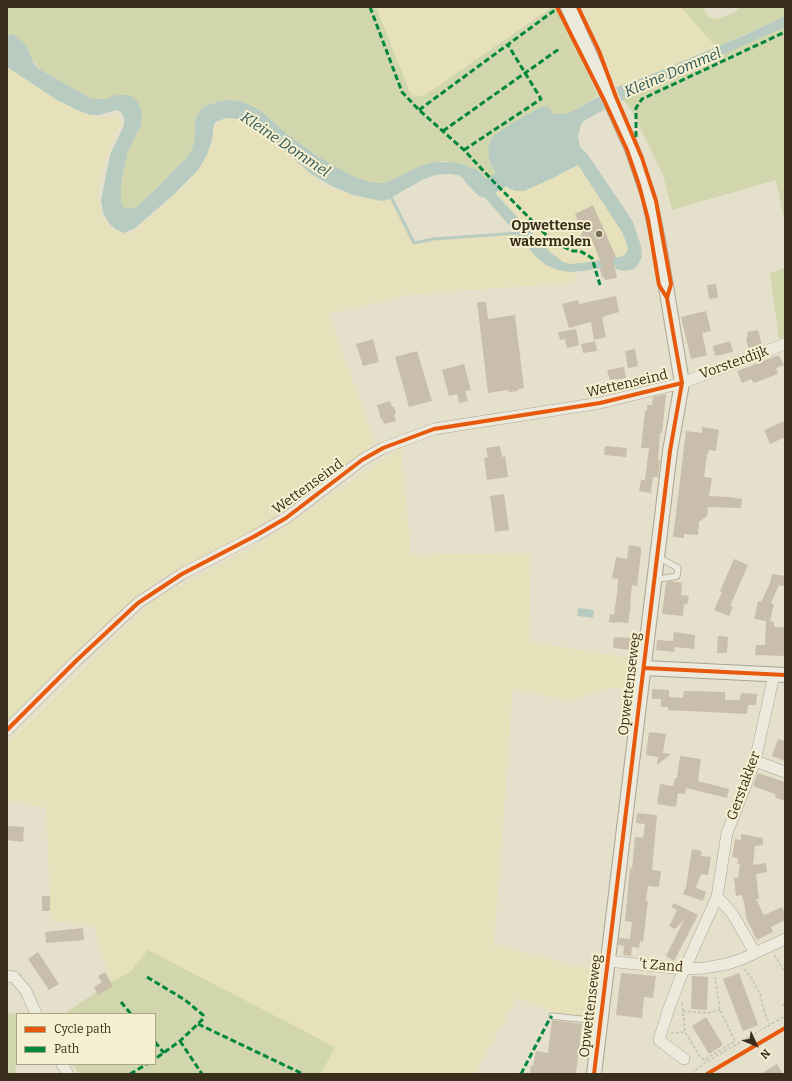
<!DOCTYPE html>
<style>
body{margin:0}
#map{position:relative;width:792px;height:1081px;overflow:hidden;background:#e5e0cb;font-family:Bitter,serif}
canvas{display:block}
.frame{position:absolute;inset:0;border:8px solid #392d1c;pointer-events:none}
.legend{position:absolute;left:16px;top:1013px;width:140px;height:52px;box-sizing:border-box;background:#f7f0d0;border:1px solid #aba288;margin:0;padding:5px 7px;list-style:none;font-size:12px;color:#392d1c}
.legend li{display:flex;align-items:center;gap:8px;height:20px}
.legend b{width:20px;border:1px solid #aba288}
.north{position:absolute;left:736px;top:1025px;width:40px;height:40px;-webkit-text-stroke:3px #f7f0d0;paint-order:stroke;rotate:134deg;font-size:11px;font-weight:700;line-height:16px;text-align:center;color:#392d1c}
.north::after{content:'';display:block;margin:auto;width:14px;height:18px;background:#392d1c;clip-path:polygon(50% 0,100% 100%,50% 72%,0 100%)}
</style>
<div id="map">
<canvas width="792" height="1081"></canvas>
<div class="frame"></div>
<ul class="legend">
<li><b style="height:5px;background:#e8590c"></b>Cycle path</li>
<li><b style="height:5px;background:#00873e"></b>Path</li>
</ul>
<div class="north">N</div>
</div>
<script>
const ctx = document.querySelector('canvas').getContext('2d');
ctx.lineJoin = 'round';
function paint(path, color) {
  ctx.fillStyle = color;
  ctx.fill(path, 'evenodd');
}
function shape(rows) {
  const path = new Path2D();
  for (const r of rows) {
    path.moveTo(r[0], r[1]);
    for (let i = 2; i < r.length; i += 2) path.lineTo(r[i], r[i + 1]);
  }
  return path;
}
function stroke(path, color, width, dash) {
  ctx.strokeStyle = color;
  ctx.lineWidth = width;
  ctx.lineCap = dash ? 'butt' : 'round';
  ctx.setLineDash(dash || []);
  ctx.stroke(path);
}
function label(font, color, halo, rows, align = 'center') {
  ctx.font = font + ' Bitter,serif';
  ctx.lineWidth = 4;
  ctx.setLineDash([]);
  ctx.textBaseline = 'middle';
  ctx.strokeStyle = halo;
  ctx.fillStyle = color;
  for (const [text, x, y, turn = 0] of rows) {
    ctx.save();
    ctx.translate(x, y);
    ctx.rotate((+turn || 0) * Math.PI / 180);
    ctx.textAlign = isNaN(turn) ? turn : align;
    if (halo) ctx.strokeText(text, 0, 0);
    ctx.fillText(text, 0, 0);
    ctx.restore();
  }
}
const farmland = shape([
 [376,7,552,7,425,95,421,96,412,95,409,90],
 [582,7,681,7,716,47,650,75,617,87],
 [7,64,94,117,109,117,118,115,121,124,109,149,97,194,103,218,112,230,131,234,188,183,207,151,214,128,225,117,249,123,280,146,324,186,364,198,389,197,414,243,433,239,515,232,555,268,573,272,579,282,406,295,329,314,375,443,317,488,251,532,155,582,7,724],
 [578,165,622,232,627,244,628,250,624,255,620,257,582,263,570,264,563,262,550,252,494,191,504,185,509,188,553,178],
 [401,447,411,555,529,553,531,642,637,659,634,688,609,688,567,701,513,689,494,945,599,972,593,1018,558,1014,517,998,475,1074,321,1074,335,1047,130,972,111,982,94,926,51,921,46,808,7,800,7,743,153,600,196,577,260,544]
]);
const green = shape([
 [7,7,376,7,409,90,412,95,421,96,425,95,552,7,554,7,569,32,598,96,573,111,565,114,551,114,541,107,514,122,490,141,488,152,490,163,496,175,504,185,494,191,473,170,465,165,453,162,444,161,434,162,420,166,392,180,384,183,375,183,363,180,351,175,317,156,287,134,261,111,240,101,231,100,220,101,203,107,195,120,195,138,192,150,185,159,153,192,136,207,125,209,122,205,121,198,121,184,128,151,133,140,138,132,116,95,106,99,92,99,39,69,14,34,7,36],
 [681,7,702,7,709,17,714,19,719,18,733,13,740,7,757,7,758,8,761,7,785,7,785,16,716,47],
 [785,27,785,223,776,180,672,210,663,175,632,111,622,99,676,74],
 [785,268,785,337,779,339,770,273],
 [148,950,335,1047,321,1074,79,1074,73,1064,155,1064,155,1014,64,1014,111,982,130,972],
 [7,1013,20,1014,17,1014,17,1057,15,1074,7,1074]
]);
const water = shape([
 [785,16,785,27,630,96,585,120,581,125,578,136,580,147,588,155,624,208,633,222,641,246,642,257,638,264,634,269,624,271,616,269,615,266,583,271,569,272,558,270,546,265,538,259,482,194,465,179,458,175,449,174,435,175,422,180,387,200,381,201,353,195,332,186,311,174,261,129,251,122,238,119,227,118,217,121,214,124,212,140,207,155,198,170,171,197,135,228,124,233,115,229,109,223,103,213,101,200,110,155,124,125,124,118,122,114,120,111,116,110,99,115,91,115,79,111,57,100,7,67,7,36,13,34,26,45,34,64,39,69,92,99,106,99,116,95,126,95,133,97,139,104,142,114,141,125,128,151,121,184,121,198,122,205,125,209,136,207,153,192,185,159,192,150,195,138,195,120,198,114,203,107,220,101,231,100,240,101,250,105,261,111,287,134,317,156,351,175,363,180,375,183,384,183,392,180,420,166,434,162,453,162,465,165,473,170,483,180,550,252,563,262,570,264,582,263,620,257,624,255,628,250,627,244,622,232,578,165,553,178,524,191,516,191,509,188,501,182,490,163,488,151,490,141,493,136,514,122,541,107,546,107,551,109,551,114,565,114,573,111,617,87,650,75,747,34],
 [578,608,594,610,593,618,577,616]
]);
const pier = shape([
 [616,87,622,102,605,110,599,96]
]);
const stream = shape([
 [389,193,414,243,433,239,519,233]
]);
const river = shape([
 [472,177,484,189,499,181,518,167]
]);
const building = shape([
 [593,205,616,257,613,260,617,278,605,280,604,277,602,277,600,269,603,268,591,238,585,248,576,243,583,232,575,214],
 [716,284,718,298,709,299,707,285],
 [616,296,619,312,602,317,606,337,594,340,591,322,569,328,562,304,578,300,579,304],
 [477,302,486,302,488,319,515,315,524,388,518,389,518,391,509,392,508,390,488,393],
 [706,311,711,331,702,333,707,355,691,359,681,317],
 [576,329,579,345,567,348,565,339,560,340,558,332],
 [758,330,762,345,748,348,746,337,748,337,747,332],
 [373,339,379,362,363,366,356,344],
 [595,341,597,351,583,353,581,344],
 [730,341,733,352,715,356,713,346],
 [635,349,638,366,628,368,625,351],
 [417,351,432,401,409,407,395,357],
 [779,355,784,365,776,368,778,374,754,383,751,379,742,383,737,371],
 [464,364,471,390,465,391,468,401,459,403,457,394,449,396,442,370],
 [624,367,626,378,610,380,607,370],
 [666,394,662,433,660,433,658,460,660,460,658,477,653,477,651,493,639,491,641,480,645,480,649,448,641,448,645,411,647,411,647,405,652,405,653,397],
 [390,401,392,407,394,407,396,414,394,415,396,421,384,424,382,418,381,419,377,405],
 [785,421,785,437,770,444,764,430],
 [702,427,719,430,716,451,709,450,708,454,707,454,704,477,712,478,709,496,730,497,742,499,741,508,708,507,707,516,699,522,698,535,684,534,684,538,673,537,686,431,702,433],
 [500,446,502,457,505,456,508,477,487,480,484,458,488,457,486,448],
 [605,446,627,448,626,457,604,455],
 [504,494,509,530,495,532,490,496],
 [629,545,641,547,641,553,637,586,632,585,630,605,631,605,628,623,616,622,615,623,609,622,610,614,614,615,617,594,618,579,612,578,616,557,627,559],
 [734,559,748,565,730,606,733,607,729,616,714,610,722,592,720,591],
 [772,574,785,576,785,586,779,585,771,603,774,604,770,621,774,622,774,627,785,627,785,656,755,655,756,645,765,645,766,621,754,619,758,601,761,602,770,583],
 [672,581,682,583,681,595,689,596,687,605,684,604,683,616,662,614,666,582],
 [674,632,695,635,694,649,675,647,674,652,656,650,657,640,673,641],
 [718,636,728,637,727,653,717,653],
 [614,637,632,638,631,650,613,648],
 [652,689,669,690,669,697,683,698,684,691,725,692,725,700,740,700,741,693,757,694,756,705,748,705,747,714,668,710,668,707,661,707,661,699,652,699],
 [649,732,666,734,663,753,671,754,657,765,658,757,646,755],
 [778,739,785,741,785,761,772,756],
 [680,756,701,759,698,781,729,789,727,798,686,788,685,794,678,793,676,807,657,804,660,784,673,786,675,778,677,778],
 [758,773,785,782,785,801,776,798,775,794,753,786],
 [637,813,657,815,652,870,661,871,661,872,659,887,648,886,646,901,648,901,643,942,640,941,639,948,632,947,631,956,623,955,624,946,618,945,619,938,630,939,632,922,625,921,630,867,632,869,635,837,643,838,645,824,636,823],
 [7,826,24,827,23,842,7,840],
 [741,834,763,838,763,845,755,846,753,865,766,863,767,872,756,874,759,899,756,899,764,915,782,907,785,914,785,920,771,927,773,932,757,940,746,918,744,901,743,901,742,895,736,896,734,878,738,878,740,864,737,864,738,858,732,857,735,839,741,840],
 [692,849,702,851,701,856,711,857,708,875,701,874,696,888,706,892,703,901,683,894,686,887],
 [42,896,50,896,50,911,42,911],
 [674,903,698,915,674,961,666,956,684,920,675,929,669,926,677,910,671,907],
 [83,928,84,940,46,943,45,932],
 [38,952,59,984,49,990,28,959],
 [105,972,113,986,98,995,94,987,102,982,98,976],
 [621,973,656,976,653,998,644,997,642,1018,616,1015],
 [739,973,758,1025,743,1031,723,979],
 [692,976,708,977,707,1010,691,1009],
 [706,1017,723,1045,709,1054,692,1026],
 [552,1020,582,1024,576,1074,530,1074,531,1065,533,1066,536,1051,548,1053],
 [777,1064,783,1074,760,1074]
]);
const path = shape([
 [774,955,785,972],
 [744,969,752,979,760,994,765,1014,770,1024],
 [682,1003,685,1032,699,1055,704,1060,735,1041,720,1010,715,977],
 [783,1004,785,1007],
 [683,1011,708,1013,720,1010],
 [671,1033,685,1032],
 [694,1074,693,1072,706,1062,785,1016]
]);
const service = shape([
 [654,580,677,576,678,568,658,557],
 [552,1016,599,1021]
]);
const minor = shape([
 [7,730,77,660,138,603,182,574,255,536,286,518,362,460,383,448,434,429,600,403,682,383,785,344],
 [755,761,785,772],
 [717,897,732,913,755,953],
 [608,961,684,969,704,968,727,964,742,959,785,939],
 [7,976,14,977,26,991,36,1014],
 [684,1059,659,1040,668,1011,680,979,717,897,727,833,755,761,774,675],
 [62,1064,68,1074]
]);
const tertiary = shape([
 [568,7,632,149,649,198,659,245,682,383,670,451,594,1074],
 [644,668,785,675]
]);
const quiet = shape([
 [370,7,402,92,419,110,464,150,492,180,553,242,573,251,580,251,592,258,600,285],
 [419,110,559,7],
 [443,131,559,49],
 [636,137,636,108,642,99,785,32],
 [464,150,541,99,508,45],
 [147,977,185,1000,203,1015,203,1019,180,1041,155,1059],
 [121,1002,131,1014],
 [198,1024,303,1074],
 [180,1041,202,1074],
 [155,1042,164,1053],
 [130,1074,147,1064],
 [521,1074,549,1020,552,1016]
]);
const cycleway = shape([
 [557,7,605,102,627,150,639,185,648,219,659,285,667,298,682,383,670,451,594,1074],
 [578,7,599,51,616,97,642,158,656,201,671,284,667,298],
 [644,668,785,675],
 [7,730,77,660,138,603,182,574,255,536,286,518,362,460,383,448,434,429,600,403,682,383],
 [707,1074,785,1028]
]);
const markers = [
 [599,234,4,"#756c59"]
];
const poiNames = [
 ["Opwettense",591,226],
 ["watermolen",591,242]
];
const streetNames = [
 ["Vorsterdijk",734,363,-20],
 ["Wettenseind",627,384,-13],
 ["Wettenseind",308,487,-36],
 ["Opwettenseweg",630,684,-83],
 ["Gerstakker",744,786,-70],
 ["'t Zand",661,966,5],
 ["Opwettenseweg",591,1006,-83]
];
const waterNames = [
 ["Kleine Dommel",673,73,-23],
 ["Kleine Dommel",285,145,34]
];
paint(farmland, '#e6e1ba');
paint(green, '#d2d6ac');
paint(water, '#b7cbc0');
paint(pier, '#e5e0cb');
stroke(stream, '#b7cbc0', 3);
stroke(river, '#b7cbc0', 17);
paint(building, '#c9beab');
stroke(service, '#aaa495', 7);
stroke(minor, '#aaa495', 12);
stroke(tertiary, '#aaa495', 16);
stroke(path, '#c5c1b3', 1.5, [3, 2]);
stroke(service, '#ece9dd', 5.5);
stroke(minor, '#ece9dd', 11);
stroke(tertiary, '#ece9dd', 14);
stroke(quiet, '#00873e', 3, [6, 3]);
stroke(cycleway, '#e8590c', 4);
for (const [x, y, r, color] of markers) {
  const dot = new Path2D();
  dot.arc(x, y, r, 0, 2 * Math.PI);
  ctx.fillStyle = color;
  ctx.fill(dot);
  stroke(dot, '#f7f0d0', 1.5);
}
label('bold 14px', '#392d1c', '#f7f0d0', poiNames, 'right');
label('14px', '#392d1c', '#f7f0d0', streetNames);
label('italic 15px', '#2a5759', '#f7f0d0', waterNames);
</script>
